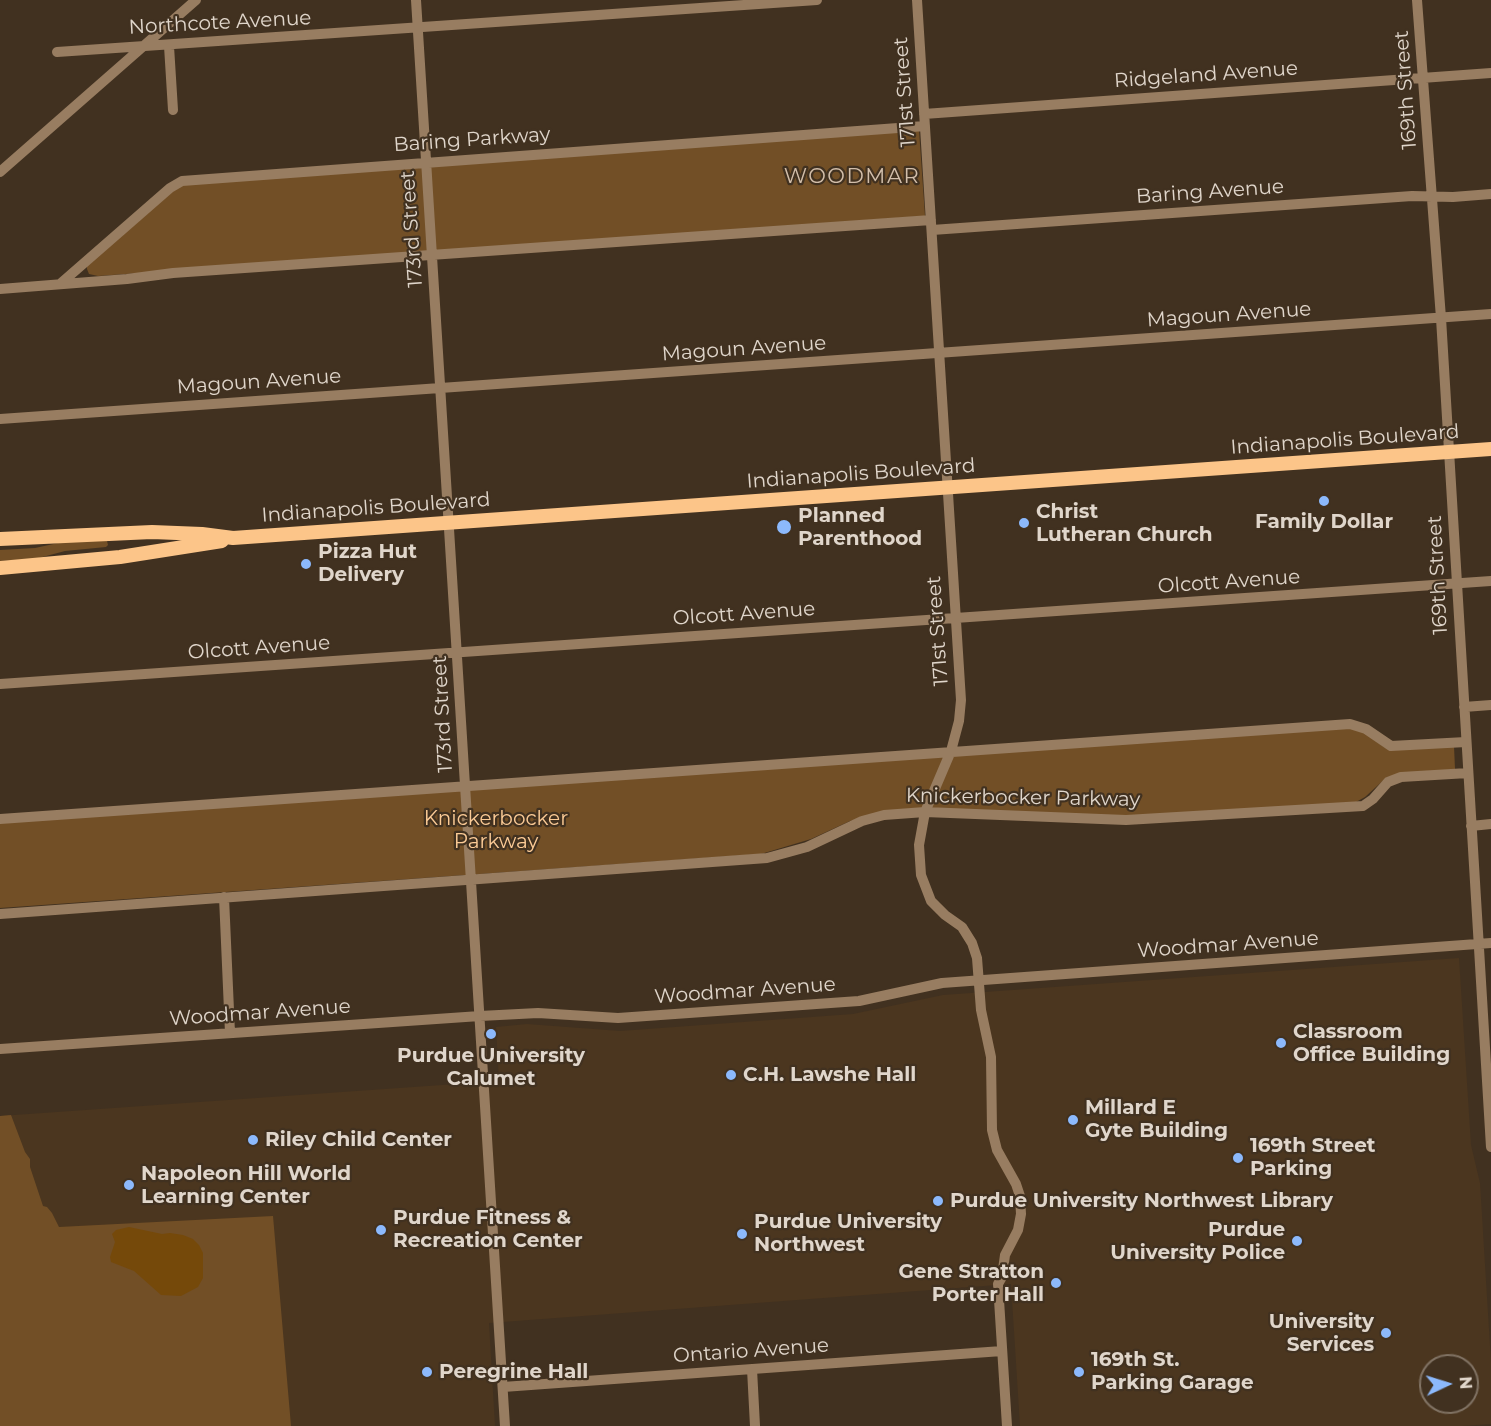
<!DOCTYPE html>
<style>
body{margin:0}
#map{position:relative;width:1491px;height:1426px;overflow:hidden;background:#413120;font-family:Montserrat,sans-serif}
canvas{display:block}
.north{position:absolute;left:1419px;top:1354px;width:60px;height:60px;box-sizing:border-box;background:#413120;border:2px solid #817364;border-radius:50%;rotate:86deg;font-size:16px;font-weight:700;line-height:24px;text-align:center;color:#e0d6cb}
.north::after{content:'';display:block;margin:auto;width:21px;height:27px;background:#8cb9fc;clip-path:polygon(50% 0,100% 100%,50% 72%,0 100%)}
</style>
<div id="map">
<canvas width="1491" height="1426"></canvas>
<div class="north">N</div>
</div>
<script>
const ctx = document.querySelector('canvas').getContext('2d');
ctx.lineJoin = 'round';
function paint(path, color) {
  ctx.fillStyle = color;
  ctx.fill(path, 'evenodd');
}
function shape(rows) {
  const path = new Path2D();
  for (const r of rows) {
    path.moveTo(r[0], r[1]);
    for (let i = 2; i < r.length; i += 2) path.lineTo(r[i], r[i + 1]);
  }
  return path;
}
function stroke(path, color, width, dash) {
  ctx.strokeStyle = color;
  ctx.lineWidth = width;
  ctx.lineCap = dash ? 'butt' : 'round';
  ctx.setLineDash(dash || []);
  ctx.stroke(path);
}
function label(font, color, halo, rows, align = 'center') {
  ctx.font = font + ' Montserrat,sans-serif';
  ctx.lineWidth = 4.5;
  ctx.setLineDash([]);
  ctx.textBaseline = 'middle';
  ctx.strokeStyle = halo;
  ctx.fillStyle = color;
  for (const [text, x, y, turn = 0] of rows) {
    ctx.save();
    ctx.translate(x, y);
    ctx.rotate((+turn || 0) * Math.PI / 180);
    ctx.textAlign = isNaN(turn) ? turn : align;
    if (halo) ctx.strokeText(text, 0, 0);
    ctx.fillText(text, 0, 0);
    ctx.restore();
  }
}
const built = shape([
 [1459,958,1471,1145,1480,1183,1491,1362,1491,1424,1462,1426,1020,1426,1011,1284,489,1323,495,1426,0,1426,0,1116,499,1081,496,1027,527,1024,620,1031,853,1014,943,995],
 [1431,1366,1467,1366,1467,1402,1431,1402]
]);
const green = shape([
 [919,130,925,216,98,276,89,274,87,269,87,266,180,185],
 [72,540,107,541,108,545,106,547,65,551,35,559,0,561,0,550,35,548],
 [1350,728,1365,733,1384,747,1454,746,1455,769,1387,777,1365,797,1356,802,1107,820,932,809,850,821,811,839,761,854,0,908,0,821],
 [11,1115,25,1152,30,1159,30,1167,43,1206,47,1207,52,1213,59,1227,273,1216,291,1426,0,1426,0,1116]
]);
const water = shape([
 [129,1227,162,1234,170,1233,183,1235,193,1239,199,1245,203,1253,203,1278,198,1287,181,1296,161,1295,134,1271,111,1262,110,1257,115,1242,112,1234,116,1230]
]);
const minor = shape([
 [416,0,505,1426],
 [917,0,961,700,959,721,951,751,925,812,919,845,921,875,931,901,945,915,962,927,972,943,977,958,981,1010,991,1057,992,1130,997,1150,1016,1184,1020,1196,1021,1214,1018,1230,1005,1255,1002,1277,998,1284,1007,1426],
 [1417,0,1441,318,1491,1147],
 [169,46,173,110],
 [57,52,817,0],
 [924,114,1491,73],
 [0,172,196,0],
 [932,230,1412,196,1453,197,1491,194],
 [60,284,170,188,182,181,925,126],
 [0,289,127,279,173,273,931,220],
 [0,419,1491,314],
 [0,684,1491,581],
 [1464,707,1491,705],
 [0,819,1350,724,1366,729,1391,746,1466,742],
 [1471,826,1491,824],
 [224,897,230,1033],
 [0,914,767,858,807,847,862,821,884,815,925,812,1126,820,1363,806,1373,799,1388,782,1401,777,1468,773],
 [0,1049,480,1016,538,1013,618,1018,859,1001,942,983,1491,943],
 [752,1369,755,1426],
 [503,1387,1002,1351]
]);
const major = shape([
 [0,539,152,532,202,534,233,538,1491,449],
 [0,568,120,557,222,541]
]);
const markers = [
 [1324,501,6,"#8cb9fc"],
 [1024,523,6,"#8cb9fc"],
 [784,527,8,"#8cb9fc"],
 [306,564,6,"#8cb9fc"],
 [491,1034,6,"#8cb9fc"],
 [1281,1043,6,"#8cb9fc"],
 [731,1075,6,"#8cb9fc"],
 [1073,1120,6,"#8cb9fc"],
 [253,1140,6,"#8cb9fc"],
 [1238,1158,6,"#8cb9fc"],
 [129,1185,6,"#8cb9fc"],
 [938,1201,6,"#8cb9fc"],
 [381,1230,6,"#8cb9fc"],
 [742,1234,6,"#8cb9fc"],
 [1297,1241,6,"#8cb9fc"],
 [1056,1283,6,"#8cb9fc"],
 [1386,1333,6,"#8cb9fc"],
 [427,1372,6,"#8cb9fc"],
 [1079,1372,6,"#8cb9fc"]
];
const streetNames = [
 ["Northcote Avenue",220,23,-3],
 ["Ridgeland Avenue",1206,75,-4],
 ["169th Street",1406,90,-94],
 ["171st Street",905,92,-94],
 ["Baring Parkway",472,140,-4],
 ["Baring Avenue",1210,192,-4],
 ["173rd Street",412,229,-94],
 ["Magoun Avenue",1229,315,-4],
 ["Magoun Avenue",744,349,-4],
 ["Magoun Avenue",259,382,-4],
 ["Indianapolis Boulevard",1345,440,-4],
 ["Indianapolis Boulevard",861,474,-4],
 ["Indianapolis Boulevard",376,508,-4],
 ["169th Street",1438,575,-93],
 ["Olcott Avenue",1229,582,-4],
 ["Olcott Avenue",744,614,-4],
 ["171st Street",938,631,-94],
 ["Olcott Avenue",259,648,-4],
 ["173rd Street",443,714,-93],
 ["Knickerbocker Parkway",1023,798,1],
 ["Woodmar Avenue",1228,945,-4],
 ["Woodmar Avenue",745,991,-4],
 ["Woodmar Avenue",260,1013,-4],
 ["Ontario Avenue",751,1351,-4]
];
const poiNames = [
 ["Christ",1036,512],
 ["Lutheran Church",1036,535],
 ["Planned",798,516],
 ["Parenthood",798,539],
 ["Family Dollar",1324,522,"center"],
 ["Pizza Hut",318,552],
 ["Delivery",318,575],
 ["Classroom",1293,1032],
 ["Office Building",1293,1055],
 ["Purdue University",491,1056,"center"],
 ["Calumet",491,1079,"center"],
 ["C.H. Lawshe Hall",743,1075],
 ["Millard E",1085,1108],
 ["Gyte Building",1085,1131],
 ["Riley Child Center",265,1140],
 ["169th Street",1250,1146],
 ["Parking",1250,1169],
 ["Napoleon Hill World",141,1174],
 ["Learning Center",141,1197],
 ["Purdue University Northwest Library",950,1201],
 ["Purdue Fitness &",393,1218],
 ["Recreation Center",393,1241],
 ["Purdue University",754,1222],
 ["Northwest",754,1245],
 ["Purdue",1285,1230,"right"],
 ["University Police",1285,1253,"right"],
 ["Gene Stratton",1044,1272,"right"],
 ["Porter Hall",1044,1295,"right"],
 ["University",1374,1322,"right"],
 ["Services",1374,1345,"right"],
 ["169th St.",1091,1360],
 ["Parking Garage",1091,1383],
 ["Peregrine Hall",439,1372]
];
const parkNames = [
 ["Knickerbocker",496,819],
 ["Parkway",496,842]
];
const neighbourhoodNames = [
 ["WOODMAR",852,177]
];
paint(built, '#4b361f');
paint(green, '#724f26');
paint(water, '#75490a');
stroke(minor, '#987d61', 10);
stroke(major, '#fcc589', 14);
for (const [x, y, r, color] of markers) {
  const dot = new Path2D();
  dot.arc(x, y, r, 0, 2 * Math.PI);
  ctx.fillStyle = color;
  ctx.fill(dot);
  stroke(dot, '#413120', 2);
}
label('20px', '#e0d6cb', '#413120', streetNames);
label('bold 20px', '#e0d6cb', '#413120', poiNames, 'left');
label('20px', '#fccb96', '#413120', parkNames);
ctx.letterSpacing = '1.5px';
label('21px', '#d2beaa', '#413120', neighbourhoodNames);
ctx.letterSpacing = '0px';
</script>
